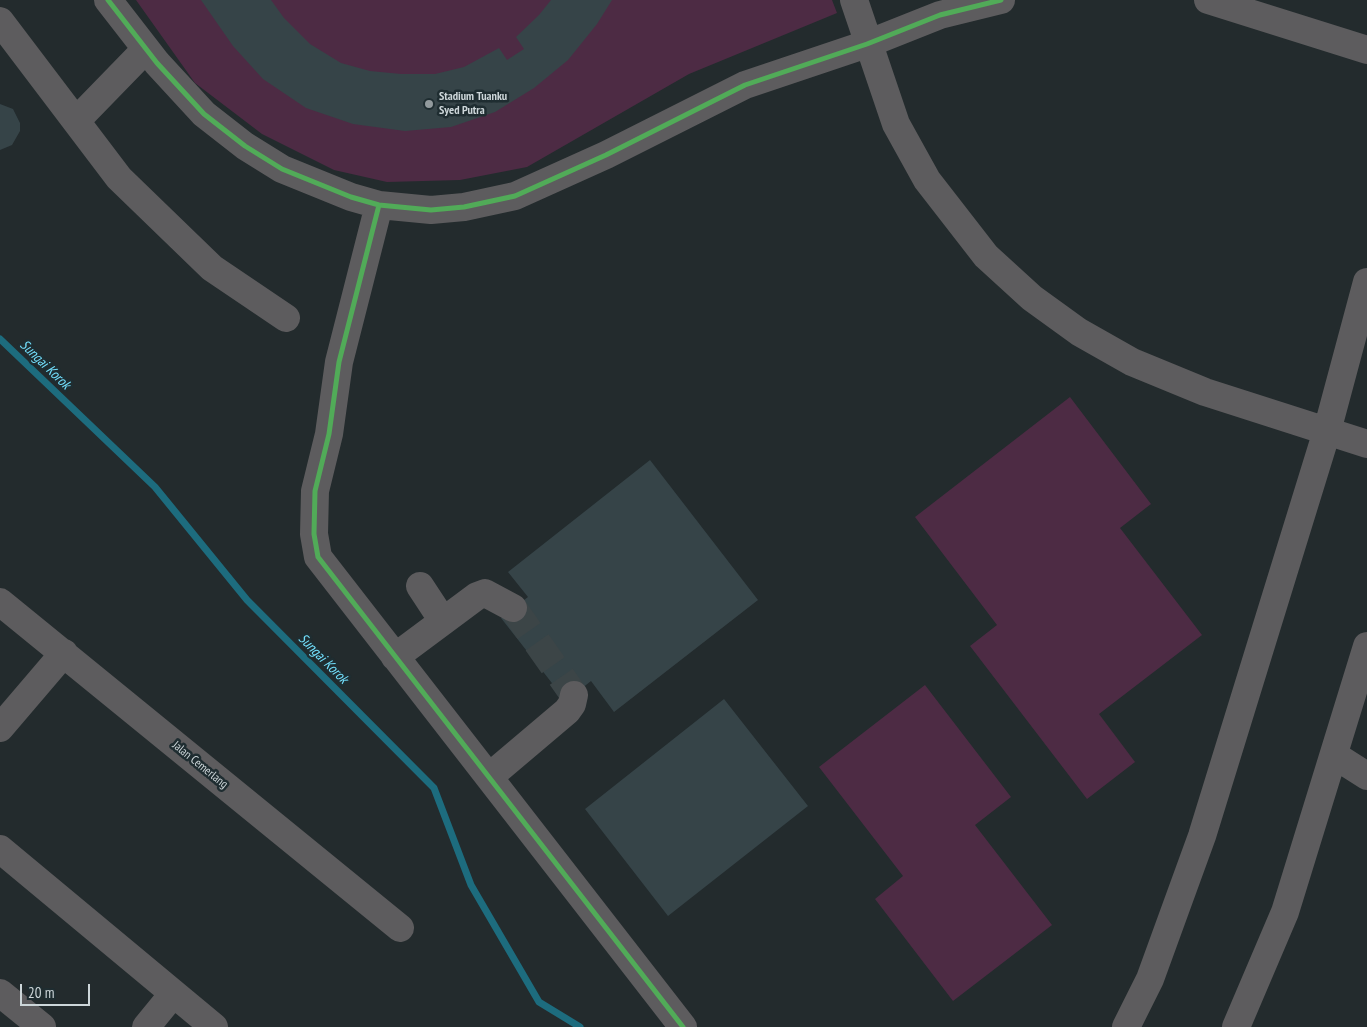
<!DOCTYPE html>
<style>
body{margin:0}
#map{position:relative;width:1367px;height:1027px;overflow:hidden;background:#232b2d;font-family:"PT Sans Narrow",sans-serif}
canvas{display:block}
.scale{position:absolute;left:20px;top:984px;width:70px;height:22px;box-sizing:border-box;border:2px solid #cdd6d9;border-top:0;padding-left:6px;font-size:15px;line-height:18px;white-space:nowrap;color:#cdd6d9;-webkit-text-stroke:4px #1f2d31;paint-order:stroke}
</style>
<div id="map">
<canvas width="1367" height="1027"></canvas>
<div class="scale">20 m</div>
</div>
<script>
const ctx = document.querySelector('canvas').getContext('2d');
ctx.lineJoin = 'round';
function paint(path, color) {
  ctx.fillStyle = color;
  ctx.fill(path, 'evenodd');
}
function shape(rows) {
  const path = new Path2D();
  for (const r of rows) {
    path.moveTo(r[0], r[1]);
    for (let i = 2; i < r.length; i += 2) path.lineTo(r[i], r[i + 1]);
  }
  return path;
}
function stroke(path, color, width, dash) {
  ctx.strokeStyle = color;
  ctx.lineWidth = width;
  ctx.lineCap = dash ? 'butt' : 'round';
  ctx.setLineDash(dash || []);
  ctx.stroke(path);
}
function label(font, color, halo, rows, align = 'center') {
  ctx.font = font + ' "PT Sans Narrow",sans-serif';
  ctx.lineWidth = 5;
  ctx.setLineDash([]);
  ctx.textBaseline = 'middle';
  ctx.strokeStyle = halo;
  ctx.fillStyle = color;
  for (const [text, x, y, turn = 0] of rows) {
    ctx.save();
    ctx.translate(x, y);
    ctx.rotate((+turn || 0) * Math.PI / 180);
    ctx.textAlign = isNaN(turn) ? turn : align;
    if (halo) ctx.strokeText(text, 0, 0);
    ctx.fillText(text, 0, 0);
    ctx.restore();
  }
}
const green = shape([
 [136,0,832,0,837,13,689,74,527,167,460,180,387,182,334,170,262,134,195,83],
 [1070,397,1151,504,1120,528,1202,635,1099,714,1135,762,1087,799,970,646,997,625,915,517],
 [925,685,1011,797,975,825,1052,925,953,1001,875,899,903,876,819,767]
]);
const stream = shape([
 [0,339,155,487,247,600,434,788,471,885,539,1002,580,1027]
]);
const building = shape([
 [201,0,271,0,284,18,310,44,341,63,370,71,401,74,435,74,464,67,499,48,507,60,524,49,516,37,539,15,551,0,612,0,597,24,568,60,534,88,495,112,451,127,405,131,353,124,306,108,263,79,233,46],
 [0,104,13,109,20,123,20,131,12,145,0,150],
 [650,460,758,600,614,712,591,681,566,701,501,618,528,597,508,572],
 [724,699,808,806,668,916,585,809]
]);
const minorTunnel = shape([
 [513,608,574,695]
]);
const minor = shape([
 [108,0,157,63,204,114,245,146,282,169,351,197,379,205,431,210,464,207,515,196,606,155,745,85,867,44,940,15,1001,0],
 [854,0,896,124,927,180,986,256,1032,298,1079,332,1132,362,1205,392,1367,444],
 [1208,0,1367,50],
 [0,21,119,178,212,268,286,318],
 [76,121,146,49],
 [379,205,339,362,329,434,315,491,314,534,318,557,683,1027],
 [420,586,443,621],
 [0,602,400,928],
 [395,657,477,596,485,593,513,608],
 [0,728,64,653],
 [1334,755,1367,776],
 [489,777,567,711,572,704,574,695],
 [0,849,214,1027],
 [0,993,42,1027],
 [146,1027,173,994],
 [1126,1027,1150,979,1202,836,1327,431,1367,282],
 [1236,1027,1285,912,1367,646]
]);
const cycleway = shape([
 [108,0,157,63,204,114,245,146,282,169,351,197,379,205,431,210,464,207,515,196,606,155,745,85,867,44,940,15,1001,0],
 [379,205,339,362,329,434,315,491,314,534,318,557,683,1027]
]);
const markers = [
 [429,104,5,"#929a9d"]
];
const poiNames = [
 ["Stadium Tuanku",439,97],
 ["Syed Putra",439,111]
];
const streetNames = [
 ["Jalan Cemerlang",200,765,39]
];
const waterNames = [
 ["Sungai Korok",45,365,44],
 ["Sungai Korok",323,659,45]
];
paint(green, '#4d2b44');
stroke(stream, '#1d6c7e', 7);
paint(building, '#364448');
stroke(minorTunnel, '#3c4547', 28, [28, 14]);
stroke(minor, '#5d5c5e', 28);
stroke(cycleway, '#51ab58', 5);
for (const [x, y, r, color] of markers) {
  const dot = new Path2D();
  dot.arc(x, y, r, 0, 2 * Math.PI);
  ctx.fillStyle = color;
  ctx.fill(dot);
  stroke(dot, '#1f2d31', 2);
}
label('bold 12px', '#cdd6d9', '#1f2d31', poiNames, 'left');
label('12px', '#cdd6d9', '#1f2d31', streetNames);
label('italic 14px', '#73dffc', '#1f2d31', waterNames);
</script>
